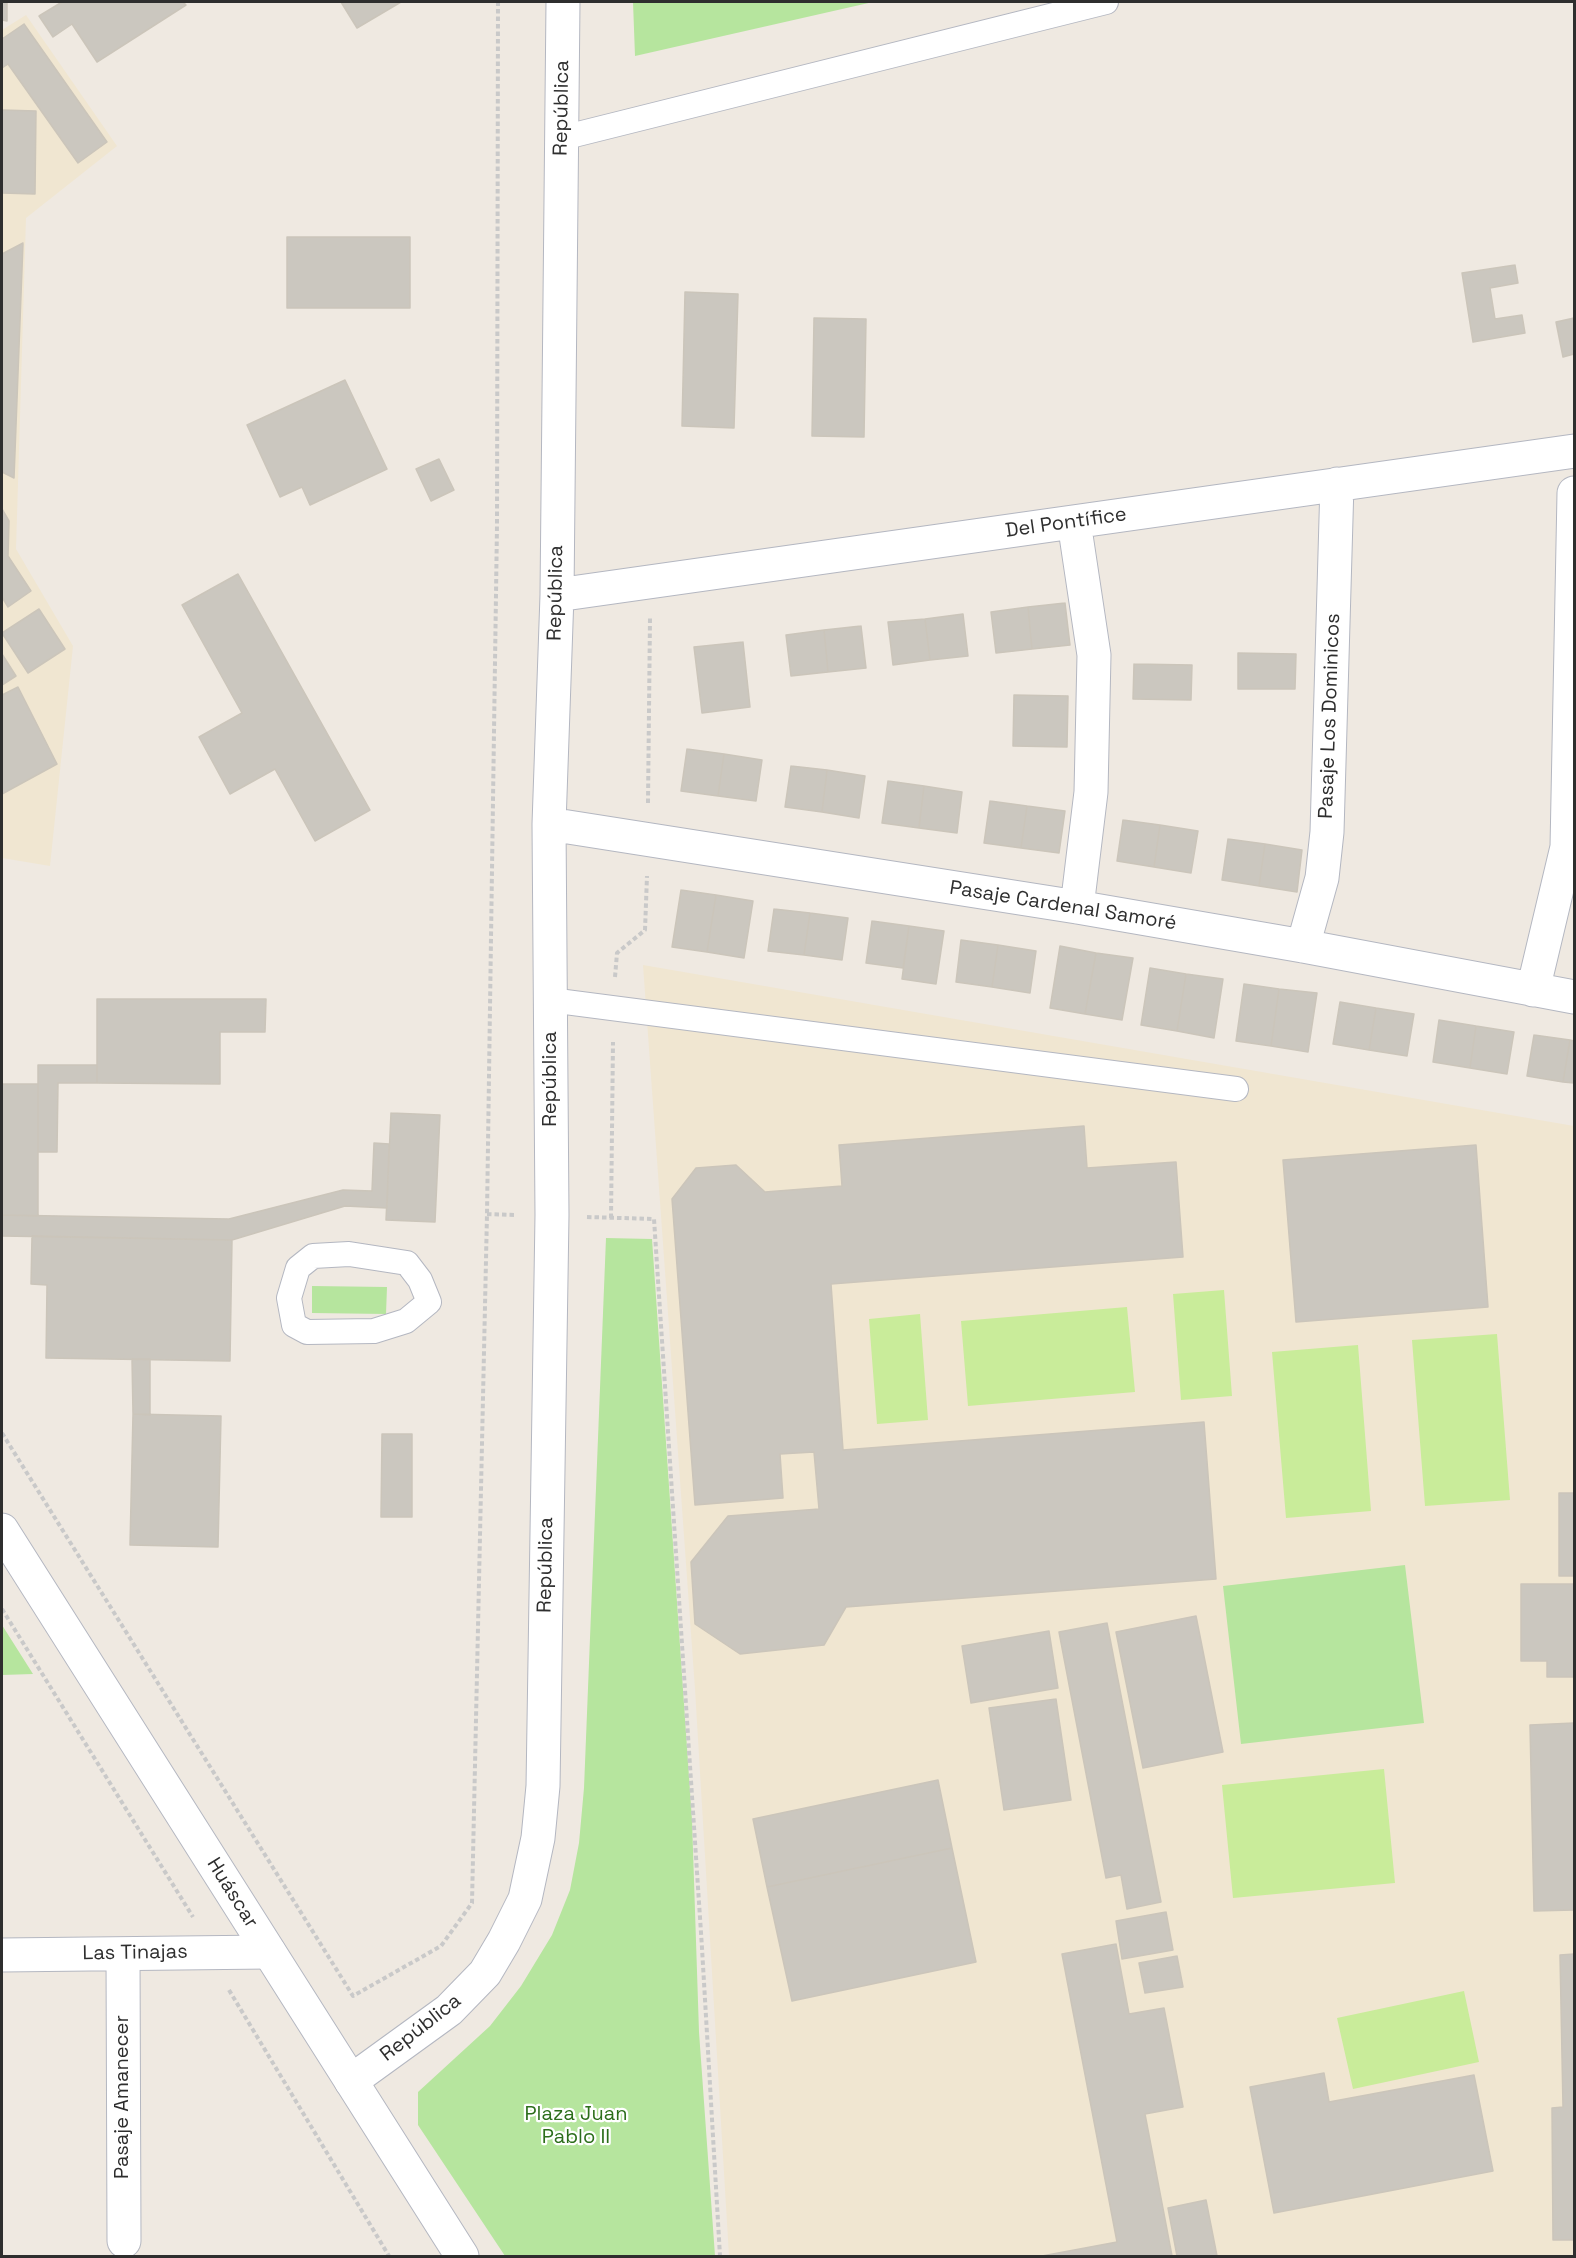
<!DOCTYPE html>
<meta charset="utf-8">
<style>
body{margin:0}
#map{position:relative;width:1576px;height:2258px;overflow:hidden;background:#efe9e1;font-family:"Space Grotesk",sans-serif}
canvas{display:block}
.frame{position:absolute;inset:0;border:3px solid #2e2e2e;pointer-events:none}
</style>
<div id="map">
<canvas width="1576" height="2258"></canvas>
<div class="frame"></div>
</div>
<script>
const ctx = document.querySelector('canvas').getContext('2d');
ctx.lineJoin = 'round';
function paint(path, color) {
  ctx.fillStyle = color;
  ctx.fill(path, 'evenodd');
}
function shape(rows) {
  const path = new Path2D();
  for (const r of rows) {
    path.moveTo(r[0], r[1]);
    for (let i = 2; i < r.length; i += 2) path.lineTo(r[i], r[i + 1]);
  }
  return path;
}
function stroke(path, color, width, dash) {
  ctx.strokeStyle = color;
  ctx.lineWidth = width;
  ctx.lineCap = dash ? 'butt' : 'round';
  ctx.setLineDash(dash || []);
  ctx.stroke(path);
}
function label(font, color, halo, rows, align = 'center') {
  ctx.font = font + ' "Space Grotesk",sans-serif';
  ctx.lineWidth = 4.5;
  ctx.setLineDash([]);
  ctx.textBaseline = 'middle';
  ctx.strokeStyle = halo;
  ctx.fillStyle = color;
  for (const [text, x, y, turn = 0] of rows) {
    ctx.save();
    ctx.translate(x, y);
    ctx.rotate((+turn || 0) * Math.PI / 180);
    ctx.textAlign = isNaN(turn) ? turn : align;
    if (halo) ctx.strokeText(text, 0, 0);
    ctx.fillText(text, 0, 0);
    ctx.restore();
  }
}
const education = shape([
 [26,15,117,146,26,218,16,549,73,646,50,866,2,858,2,30],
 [643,965,1574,1126,1574,2256,729,2256,695,1689]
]);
const green = shape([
 [633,2,873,2,635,56],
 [606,1238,652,1239,692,1820,699,2032,715,2256,505,2256,418,2125,418,2092,490,2026,521,1986,552,1935,570,1890,579,1843,584,1788],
 [312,1286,387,1287,386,1314,312,1313],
 [1405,1565,1424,1723,1241,1744,1223,1586],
 [2,1625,33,1674,2,1675]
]);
const pitch = shape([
 [1224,1290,1232,1396,1181,1400,1173,1294],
 [1127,1307,1135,1392,968,1406,961,1321],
 [920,1314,928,1420,877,1424,869,1319],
 [1497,1334,1510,1500,1425,1506,1412,1340],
 [1358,1345,1371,1511,1286,1518,1272,1352],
 [1384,1769,1395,1883,1233,1898,1222,1785],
 [1464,1991,1479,2062,1353,2089,1337,2018]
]);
const building = shape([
 [2,2,7,2,7,21,2,20,2,2],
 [62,2,183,2,186,5,97,62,72,24,53,37,39,16,62,2],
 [341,2,401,2,357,28,341,2],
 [24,24,107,142,78,163,8,64,2,68,2,39,24,24],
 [2,110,36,111,35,194,2,193,2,110],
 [287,237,410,237,410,308,287,308,287,237],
 [23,243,14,478,2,472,2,254,23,243],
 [1515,265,1518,283,1490,288,1495,319,1522,315,1525,333,1473,342,1462,273,1515,265],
 [685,292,738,294,734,428,682,426,685,292],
 [814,318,866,319,864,437,812,436,814,318],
 [1574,318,1574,354,1563,357,1556,322,1574,318],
 [345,380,387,469,310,505,302,487,280,497,247,425,345,380],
 [439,459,454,490,431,501,416,469,439,459],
 [2,509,9,521,8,556,31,591,8,607,2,597,2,509],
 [238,574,370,810,315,841,275,769,230,794,199,737,242,713,182,605,238,574],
 [1065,603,1070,645,1032,649,1028,607,1065,603],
 [1028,607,1032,649,996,653,991,612,1028,607],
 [39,609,65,649,28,673,2,633,39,609],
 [963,614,968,656,930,660,925,619,963,614],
 [925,619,930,660,893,665,888,622,925,619],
 [861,626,866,668,828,672,824,630,861,626],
 [824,630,828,672,791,676,786,635,824,630],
 [743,642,750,707,702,713,694,647,743,642],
 [1238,653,1296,654,1295,689,1238,689,1238,653],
 [2,654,16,676,2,685,2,654],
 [1134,664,1192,665,1191,700,1133,699,1134,664],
 [18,687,57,764,2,794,2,695,18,687],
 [1014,695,1068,696,1067,747,1013,746,1014,695],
 [687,749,724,754,718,796,681,791,687,749],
 [724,754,762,760,756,801,718,796,724,754],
 [791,766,827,770,822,812,785,807,791,766],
 [827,770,865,776,859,818,822,812,827,770],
 [888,781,924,786,919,828,882,823,888,781],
 [924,786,962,792,957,833,919,828,924,786],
 [990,801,1027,806,1021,848,984,843,990,801],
 [1027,806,1065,811,1059,853,1021,848,1027,806],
 [1123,820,1160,825,1154,867,1117,861,1123,820],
 [1160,825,1198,831,1191,873,1154,867,1160,825],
 [1228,839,1265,844,1259,886,1222,880,1228,839],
 [1265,844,1302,850,1297,892,1259,886,1265,844],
 [681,890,716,895,707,952,672,947,681,890],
 [716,895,753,901,744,958,707,952,716,895],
 [774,909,810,913,804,955,768,951,774,909],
 [810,913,848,918,842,960,804,955,810,913],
 [872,921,909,926,903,968,866,963,872,921],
 [909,926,944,931,936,984,902,979,909,926],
 [961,940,998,945,992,987,956,982,961,940],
 [998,945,1036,951,1030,993,992,987,998,945],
 [1060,946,1096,953,1085,1014,1050,1008,1060,946],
 [1096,953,1133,958,1122,1020,1085,1014,1096,953],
 [1150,968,1186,974,1177,1031,1141,1025,1150,968],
 [1186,974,1223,979,1214,1038,1177,1031,1186,974],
 [1244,984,1279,989,1271,1046,1236,1041,1244,984],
 [1279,989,1317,993,1308,1052,1271,1046,1279,989],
 [97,999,266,999,265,1032,220,1032,220,1084,97,1083,97,999],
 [1340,1002,1376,1008,1369,1050,1333,1044,1340,1002],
 [1376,1008,1414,1014,1407,1056,1369,1050,1376,1008],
 [1439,1020,1476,1026,1470,1068,1433,1062,1439,1020],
 [1476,1026,1514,1032,1507,1074,1470,1068,1476,1026],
 [1534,1035,1570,1040,1563,1082,1527,1076,1534,1035],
 [1570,1040,1574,1041,1574,1083,1563,1082,1570,1040],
 [38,1065,97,1065,97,1083,58,1083,57,1152,38,1152,38,1065],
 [2,1084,38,1084,38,1216,2,1215,2,1084],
 [391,1113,440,1115,435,1222,386,1220,391,1113],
 [1084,1126,1087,1168,1176,1162,1183,1257,831,1284,843,1450,1204,1422,1216,1579,846,1607,824,1645,740,1654,695,1624,691,1562,728,1516,819,1509,814,1452,780,1454,783,1498,695,1505,672,1199,696,1168,736,1165,765,1192,842,1186,839,1145,1084,1126],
 [374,1143,389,1144,387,1208,345,1206,232,1240,2,1236,2,1215,229,1219,343,1190,372,1191,374,1143],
 [1476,1145,1488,1307,1296,1322,1283,1160,1476,1145],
 [32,1236,232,1240,230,1361,46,1358,47,1285,31,1284,32,1236],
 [132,1359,150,1359,150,1415,133,1414,132,1359],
 [133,1414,221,1416,218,1547,130,1545,133,1414],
 [382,1434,412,1434,412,1517,381,1517,382,1434],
 [1559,1493,1574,1493,1574,1576,1559,1576,1559,1493],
 [1521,1584,1574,1584,1574,1677,1547,1677,1547,1661,1521,1661,1521,1584],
 [1196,1616,1223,1752,1143,1768,1116,1632,1196,1616],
 [1107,1623,1161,1902,1127,1909,1121,1875,1106,1878,1059,1632,1107,1623],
 [1049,1631,1058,1688,971,1703,962,1646,1049,1631],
 [1056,1699,1071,1800,1004,1810,989,1708,1056,1699],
 [1574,1723,1574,1910,1534,1911,1530,1725,1574,1723],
 [938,1780,952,1848,767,1887,753,1819,938,1780],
 [952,1848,976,1962,792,2001,767,1887,952,1848],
 [1166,1912,1173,1950,1122,1959,1116,1921,1166,1912],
 [1116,1944,1129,2014,1164,2008,1183,2107,1145,2114,1172,2256,1042,2256,1117,2242,1062,1954,1116,1944],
 [1574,1954,1574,2240,1553,2240,1552,2108,1563,2107,1560,1955,1574,1954],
 [1177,1956,1183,1987,1145,1993,1139,1963,1177,1956],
 [1324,2073,1329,2102,1474,2075,1493,2171,1274,2213,1250,2087,1324,2073],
 [1206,2200,1217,2256,1177,2256,1168,2208,1206,2200]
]);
const path = shape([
 [648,803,650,618],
 [615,977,617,953,645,930,647,876],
 [487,1214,517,1215],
 [587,1217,654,1219,702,1948,720,2256],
 [611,1218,613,1042],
 [2,1433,353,1996,441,1946,472,1903,487,1214,497,525,498,2],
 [2,1609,193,1917],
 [229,1990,389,2256]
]);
const lane = shape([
 [562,138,1106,2],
 [550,1000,1236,1089],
 [349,1254,407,1263,420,1280,429,1302,406,1321,374,1331,307,1332,294,1325,289,1298,298,1268,313,1256,349,1254]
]);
const street = shape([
 [1074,522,1094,655,1091,792,1077,907],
 [557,595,1574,451],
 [549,824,1077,907,1303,946,1574,997],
 [1303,946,1322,878,1327,832,1337,484],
 [1533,990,1567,847,1574,493],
 [123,1954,124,2241],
 [2,1955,269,1952],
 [351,2081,449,2010,485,1973,504,1941,525,1899,538,1838,543,1786,552,1215,549,824,557,595,563,2]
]);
const secondary = shape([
 [2,1530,462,2256]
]);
const streetNames = [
 ["República",562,108,-89],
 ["Del Pontífice",1066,523,-8],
 ["República",556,593,-89],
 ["Pasaje Los Dominicos",1330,716,-88],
 ["Pasaje Cardenal Samoré",1063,906,9],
 ["República",551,1079,-90],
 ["República",546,1565,-89],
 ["Huáscar",232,1893,58],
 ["Las Tinajas",135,1953,-1],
 ["República",421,2028,-38],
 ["Pasaje Amanecer",123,2097,-90]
];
const parkNames = [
 ["Plaza Juan",576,2115],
 ["Pablo II",576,2138]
];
paint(education, '#f0e6d1');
paint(green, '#b6e59e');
paint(pitch, '#c9ec9a');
paint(building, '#cbc7bf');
stroke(building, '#cbc5ba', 1.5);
stroke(lane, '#b4b7c1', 26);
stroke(street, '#b4b7c1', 35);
stroke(secondary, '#b4b7c1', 35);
stroke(path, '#c9c9c9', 4, [4.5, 3]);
stroke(lane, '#fff', 24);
stroke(street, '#fff', 33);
stroke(secondary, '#fff', 33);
label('20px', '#2e2e2e', '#fff', streetNames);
label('20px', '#2c6e1b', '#fff', parkNames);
</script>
